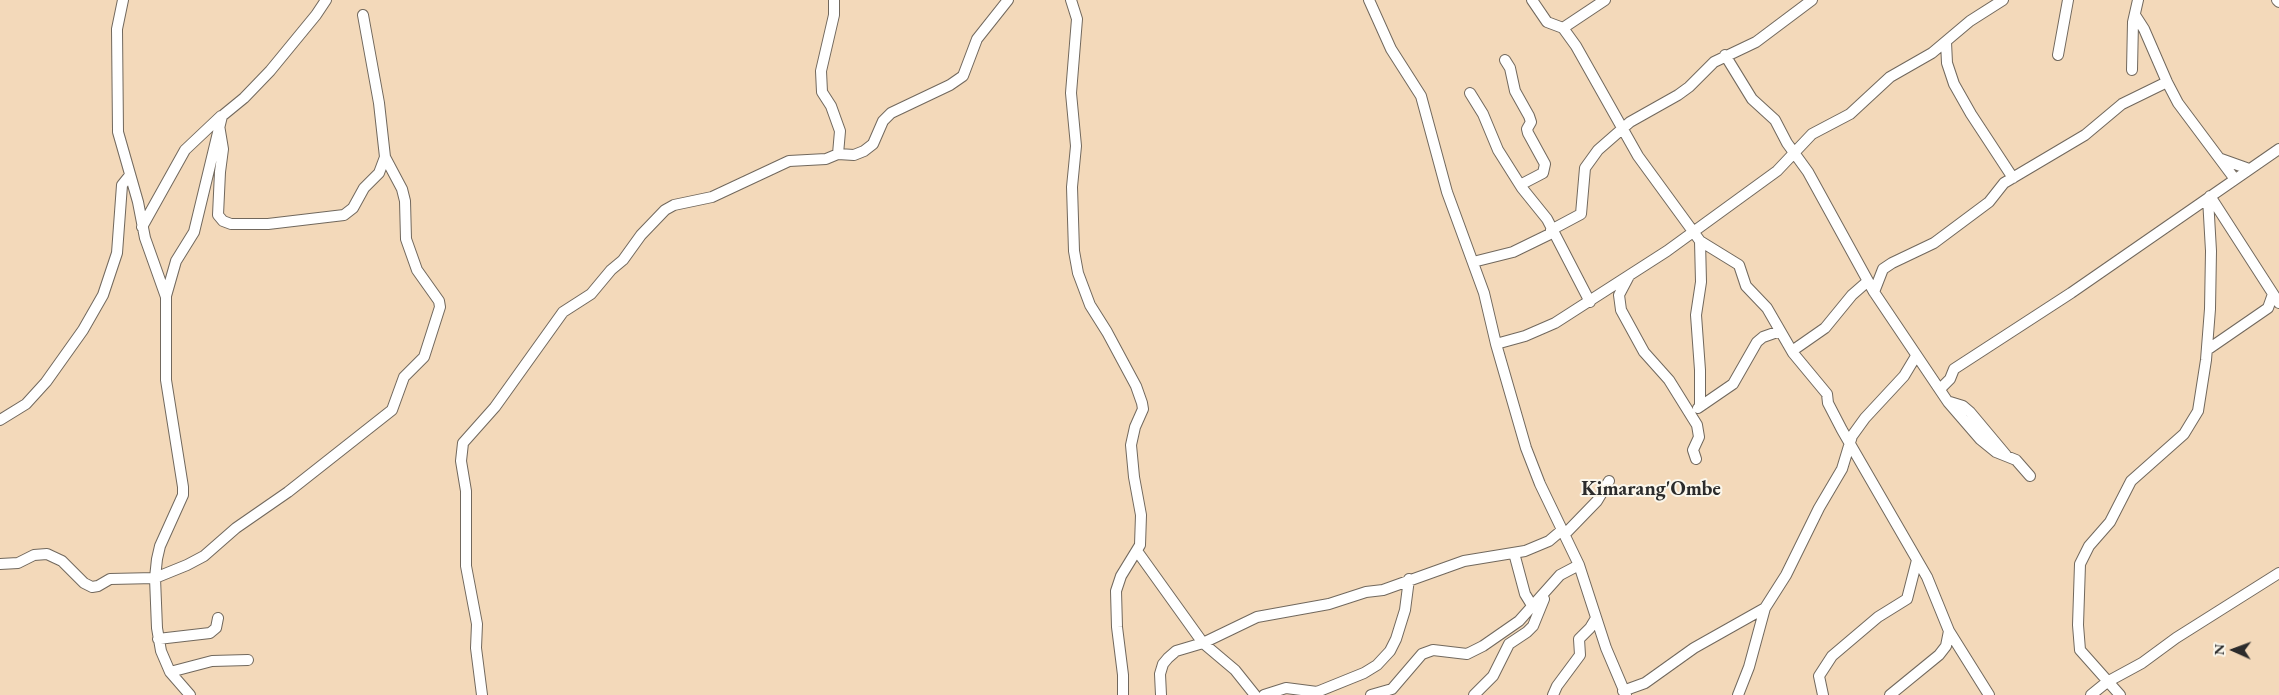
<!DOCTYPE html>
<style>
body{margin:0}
#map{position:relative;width:2279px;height:695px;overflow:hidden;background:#f3d9ba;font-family:"EB Garamond",serif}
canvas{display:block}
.north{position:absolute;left:2209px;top:625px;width:50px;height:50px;-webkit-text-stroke:4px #fbf7ec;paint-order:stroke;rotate:272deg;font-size:14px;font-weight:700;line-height:20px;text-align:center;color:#2b2b2b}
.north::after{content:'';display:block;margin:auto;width:18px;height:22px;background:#2b2b2b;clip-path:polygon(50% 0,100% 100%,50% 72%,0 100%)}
</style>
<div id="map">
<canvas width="2279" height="695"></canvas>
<div class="north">N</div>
</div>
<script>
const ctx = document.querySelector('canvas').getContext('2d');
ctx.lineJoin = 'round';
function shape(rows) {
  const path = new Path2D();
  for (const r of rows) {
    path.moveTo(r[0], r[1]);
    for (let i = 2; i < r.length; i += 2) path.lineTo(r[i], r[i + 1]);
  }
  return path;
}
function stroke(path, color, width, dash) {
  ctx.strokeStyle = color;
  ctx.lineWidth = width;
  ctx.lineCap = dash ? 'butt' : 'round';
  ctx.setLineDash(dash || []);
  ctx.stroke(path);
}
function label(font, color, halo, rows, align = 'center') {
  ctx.font = font + ' "EB Garamond",serif';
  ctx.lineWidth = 4;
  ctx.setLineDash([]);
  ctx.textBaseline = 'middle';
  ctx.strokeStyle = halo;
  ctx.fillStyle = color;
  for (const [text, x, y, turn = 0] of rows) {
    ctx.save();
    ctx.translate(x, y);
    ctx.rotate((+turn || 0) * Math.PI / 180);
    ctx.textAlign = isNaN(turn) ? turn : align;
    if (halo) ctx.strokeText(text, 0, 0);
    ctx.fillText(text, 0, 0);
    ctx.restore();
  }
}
const minor = shape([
 [123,0,117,29,118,132,138,202,145,238,166,297,166,380,183,487,183,495,160,546,157,559,155,578,157,628,161,651,170,672,190,695],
 [834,0,834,15,821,71,822,92,831,106,840,131,838,154],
 [1071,0,1077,19,1071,93,1076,146,1072,187,1074,251,1078,273,1090,305,1107,332,1136,386,1142,403,1143,409,1135,427,1131,445,1134,477,1141,515,1140,545,1121,576,1116,591,1117,627,1123,675,1123,695],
 [1369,0,1391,49,1421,96,1447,192,1484,293,1496,344,1526,448,1540,484,1579,565,1606,648,1626,695],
 [1532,0,1547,22,1563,28,1576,46,1638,156,1700,241,1739,265,1746,286,1767,308,1793,353,1827,394,1828,403,1842,430,1927,577,1949,631,1989,695],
 [2277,0,2279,2],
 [2135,15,2144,29,2167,82,2178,103,2234,178],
 [1563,28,1605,0],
 [1946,42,1947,63,1954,84,1971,114,2013,178],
 [1725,55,1752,99,1775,120,1787,143,1808,172,1874,292,1948,402,1980,439,1996,452,2016,460,2030,476],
 [2058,55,2068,0],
 [1505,60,1510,68,1515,91,1529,116,1531,122,1527,129,1528,133,1545,164,1543,173,1520,185],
 [2132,70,2133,22,2138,0],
 [1470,93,1483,114,1498,150,1522,188,1547,219,1590,302],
 [219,125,223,149,220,172,218,215,223,221,231,224,268,224,344,215,353,208,364,188,379,173,385,157],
 [2221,159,2249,169],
 [2210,196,2279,303],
 [142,227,185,150,221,116],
 [1551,230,1581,214,1585,168,1598,150,1630,122,1678,95,1689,87,1714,62,1756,42,1812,0],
 [1473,262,1513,252,1552,233],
 [1629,276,1619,295,1621,310,1644,352,1669,380,1697,425,1699,437,1693,450,1696,459],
 [1874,292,1883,269,1892,263,1934,243,1989,202,2004,183,2085,135,2122,104,2167,82],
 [166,296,176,261,194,232,222,116,244,98,270,71,316,15,326,0],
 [1496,344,1525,336,1555,323,1667,251,1777,171,1812,134,1850,114,1890,77,1932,53,1970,21,2003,0],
 [2207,350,2268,308,2273,294],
 [1792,351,1825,328,1852,295,1868,281],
 [1940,389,1950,379,1954,369,2071,293,2279,149],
 [1950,402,1963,406,1970,412,2006,455],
 [1700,406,1700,370,1696,315,1701,282,1700,241],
 [1698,408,1733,384,1757,342,1763,337,1780,331],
 [0,420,26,404,46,382,83,330,103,295,117,253,122,185,130,175],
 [1565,534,1597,501,1609,481],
 [1137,551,1203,643,1235,670,1255,695],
 [1514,553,1525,594,1533,607],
 [0,564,18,563,34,555,47,554,62,561,84,583,92,587,98,586,110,579,155,578,187,565,204,556,236,528,288,492,392,410,404,377,424,357,440,307,439,301,417,270,406,239,405,201,402,189,385,157,379,103,363,15],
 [158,639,210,633,216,628,218,618],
 [170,672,212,661,248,660],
 [1623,691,1645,683,1694,648,1765,608],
 [482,695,476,648,477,624,466,566,466,491,461,461,463,443,495,407,563,312,591,294,611,270,623,260,641,235,665,210,674,205,712,197,789,161,826,159,838,154,854,155,864,151,873,144,883,121,891,113,950,85,963,76,977,39,1008,0],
 [1161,695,1160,674,1163,664,1168,658,1176,651,1203,643,1257,617,1329,604,1366,592,1383,590,1464,561,1525,551,1549,541,1562,530],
 [1264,695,1286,688,1317,692,1364,673,1377,665,1390,651,1396,639,1405,610,1409,579],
 [1371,695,1392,689,1422,654,1433,650,1467,654,1483,646,1519,621,1560,575,1579,565],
 [1474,695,1493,676,1509,644,1527,632,1533,626,1544,599],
 [1553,695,1557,686,1580,655,1579,639,1590,628,1596,618],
 [1738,695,1749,667,1765,608,1786,575,1819,508,1842,469,1852,436,1865,418,1904,376,1916,356],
 [1823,695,1819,676,1832,656,1878,617,1907,599,1917,560],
 [1890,695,1939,655,1946,646,1949,631],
 [2091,695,2107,682,2142,663,2176,638,2279,573],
 [2120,695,2080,650,2078,625,2080,564,2089,546,2110,522,2131,481,2184,434,2198,411,2206,360,2210,309,2211,251,2208,198]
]);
const quarterNames = [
 ["Kimarang'Ombe",1651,490]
];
stroke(minor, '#71685d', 12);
stroke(minor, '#fff', 10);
label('bold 20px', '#2b2b2b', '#fbf7ec', quarterNames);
</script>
